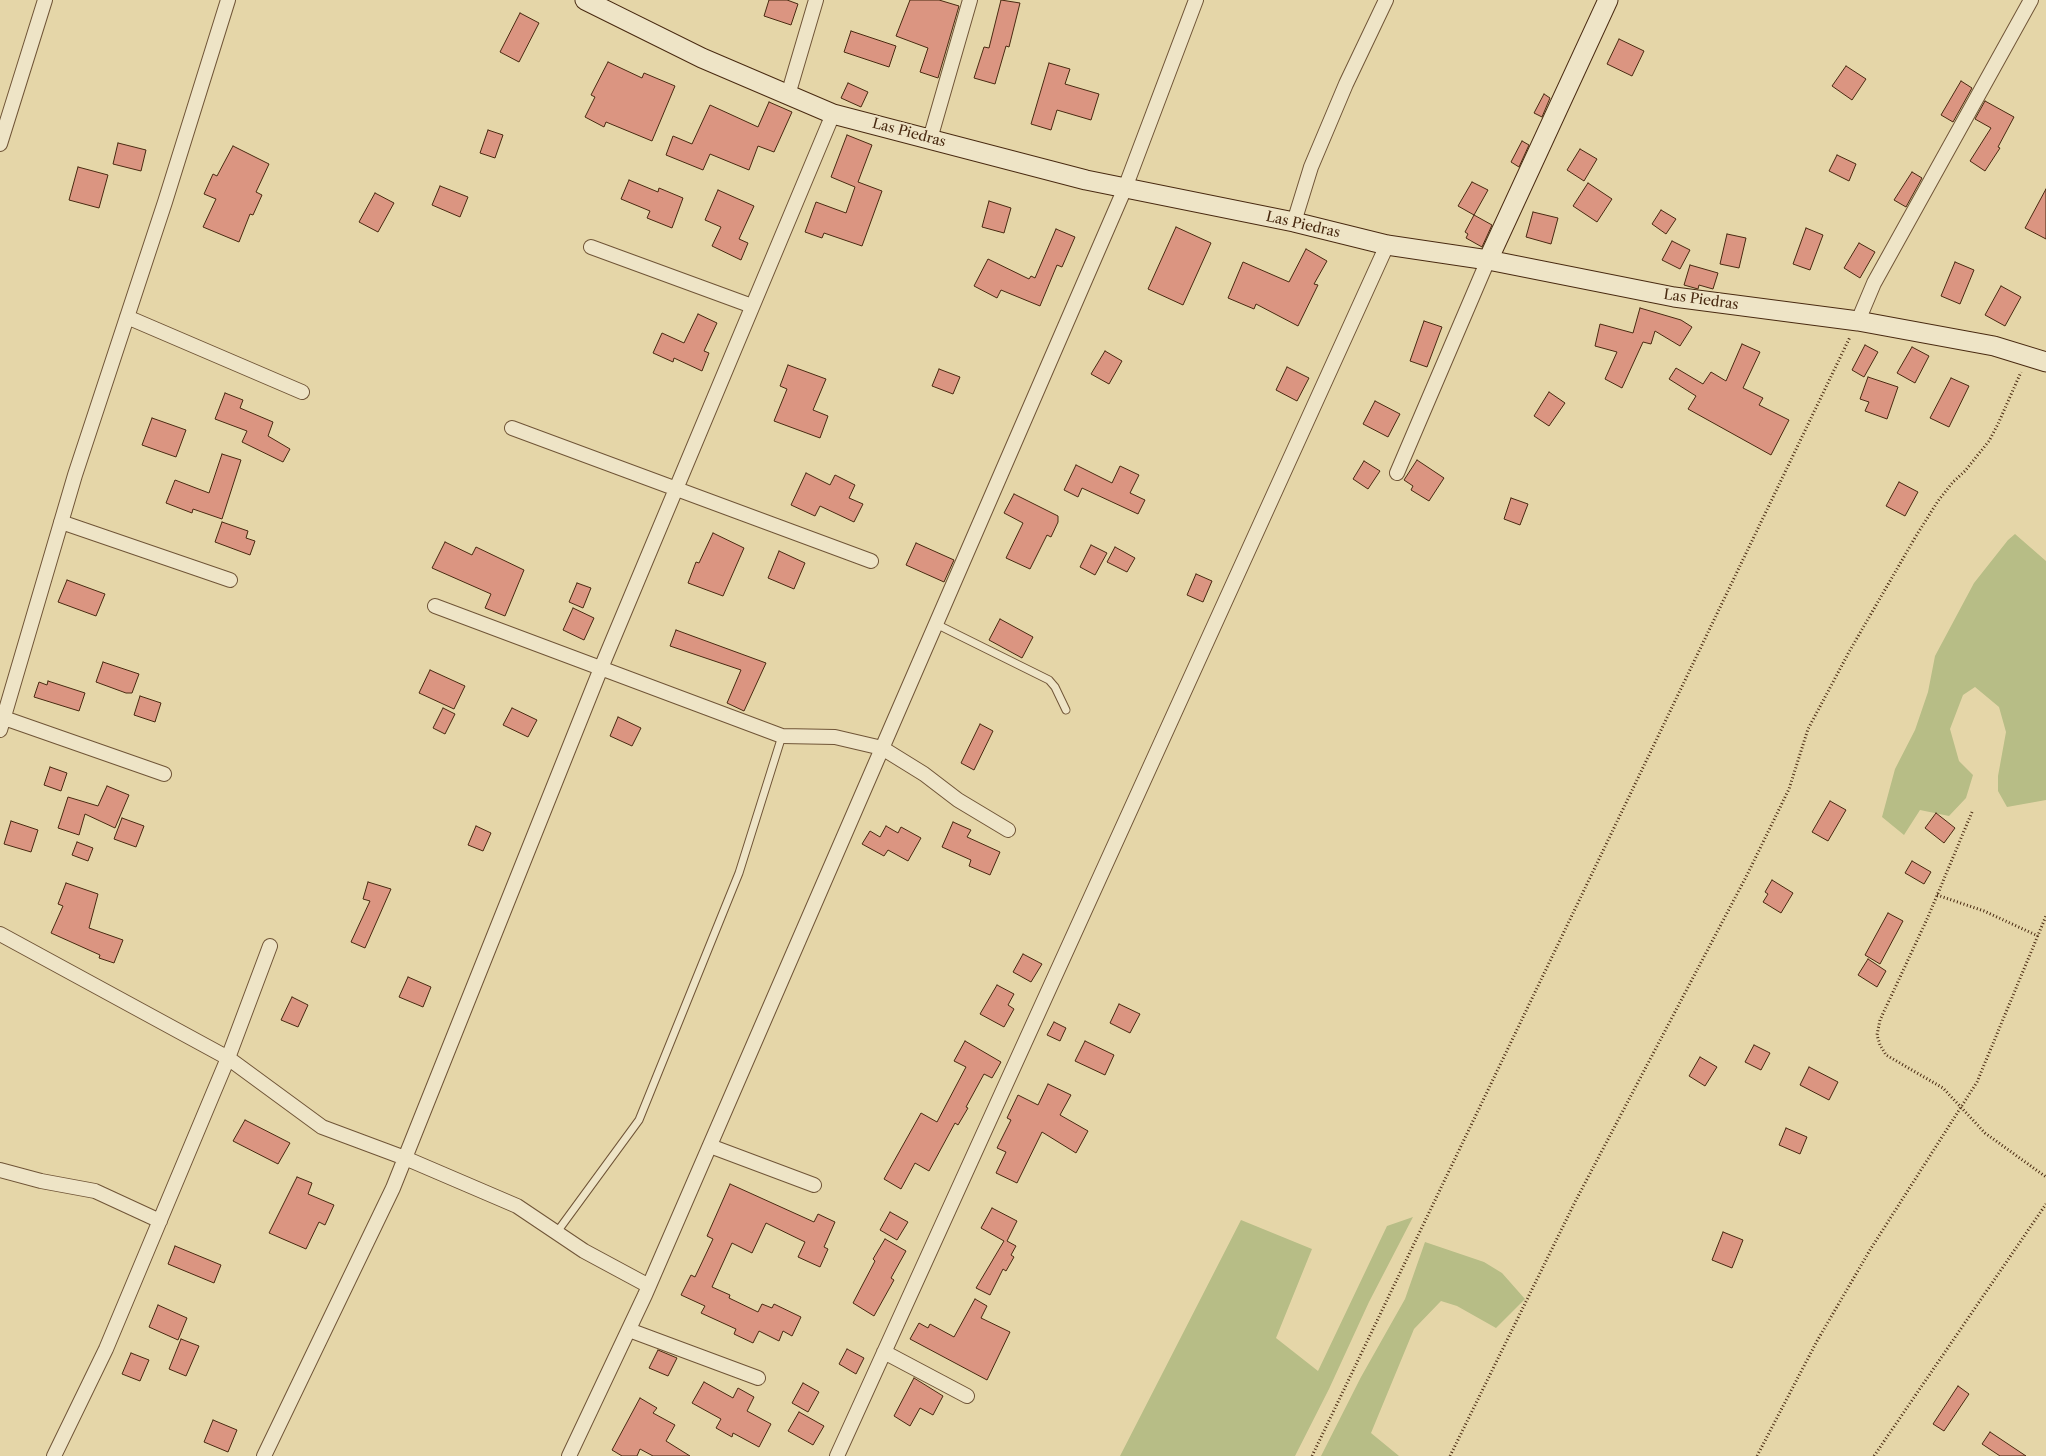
<!DOCTYPE html>
<style>
body{margin:0}
canvas{display:block;background:#e5d6a8}
</style>
<canvas width="2046" height="1456"></canvas>
<script>
const ctx = document.querySelector('canvas').getContext('2d');
ctx.lineJoin = 'round';
function paint(path, color) {
  ctx.fillStyle = color;
  ctx.fill(path, 'evenodd');
}
function shape(rows) {
  const path = new Path2D();
  for (const r of rows) {
    path.moveTo(r[0], r[1]);
    for (let i = 2; i < r.length; i += 2) path.lineTo(r[i], r[i + 1]);
  }
  return path;
}
function stroke(path, color, width, dash) {
  ctx.strokeStyle = color;
  ctx.lineWidth = width;
  ctx.lineCap = dash ? 'butt' : 'round';
  ctx.setLineDash(dash || []);
  ctx.stroke(path);
}
function label(font, color, halo, rows, align = 'center') {
  ctx.font = font + ' "Libre Caslon Text",serif';
  ctx.lineWidth = 4;
  ctx.setLineDash([]);
  ctx.textBaseline = 'middle';
  ctx.strokeStyle = halo;
  ctx.fillStyle = color;
  for (const [text, x, y, turn = 0] of rows) {
    ctx.save();
    ctx.translate(x, y);
    ctx.rotate((+turn || 0) * Math.PI / 180);
    ctx.textAlign = isNaN(turn) ? turn : align;
    if (halo) ctx.strokeText(text, 0, 0);
    ctx.fillText(text, 0, 0);
    ctx.restore();
  }
}
const green = shape([
 [2015,534,2046,561,2046,800,2007,807,1998,791,1998,776,2006,732,1999,707,1975,687,1963,695,1950,729,1959,761,1973,775,1966,798,1949,816,1920,810,1904,835,1882,817,1895,769,1915,730,1928,692,1935,656,1974,583,2008,540],
 [1413,1217,1369,1302,1329,1389,1295,1456,1120,1456,1241,1220,1312,1249,1276,1338,1318,1371,1387,1226],
 [1425,1242,1484,1262,1502,1273,1525,1299,1496,1328,1457,1306,1441,1301,1414,1329,1371,1433,1399,1456,1321,1456,1361,1377,1405,1299]
]);
const building = shape([
 [769,0,787,0,798,4,791,25,764,16,769,0],
 [910,0,939,0,959,6,938,78,920,72,928,48,896,36,910,0],
 [1001,0,1020,3,1009,47,1006,46,995,84,974,78,984,47,989,48,1001,0],
 [520,13,539,23,519,62,500,52,520,13],
 [851,31,896,46,889,67,844,52,851,31],
 [1619,39,1644,51,1632,76,1607,64,1619,39],
 [608,62,642,78,644,73,675,86,652,141,606,122,604,127,585,117,595,97,591,95,608,62],
 [1049,63,1070,69,1065,84,1099,94,1091,120,1057,110,1051,130,1031,124,1049,63],
 [1846,66,1866,79,1852,100,1832,86,1846,66],
 [1961,81,1972,88,1953,122,1941,115,1961,81],
 [848,83,868,92,861,107,841,98,848,83],
 [1544,94,1550,98,1542,117,1534,113,1544,94],
 [1985,101,2014,117,1998,147,2000,148,1985,171,1970,161,1991,128,1975,119,1985,101],
 [769,102,792,112,774,152,758,146,749,170,710,154,703,170,666,155,673,136,692,144,710,105,758,127,769,102],
 [488,130,503,135,495,158,480,153,488,130],
 [847,135,872,145,858,182,882,191,862,246,824,233,822,238,805,232,816,202,846,213,855,187,831,177,847,135],
 [1522,141,1529,145,1519,167,1511,162,1522,141],
 [118,143,146,150,141,171,113,164,118,143],
 [233,146,269,164,256,192,262,195,253,215,250,214,239,242,203,227,216,199,204,194,213,174,217,176,233,146],
 [1580,149,1597,159,1584,181,1567,170,1580,149],
 [1837,155,1856,164,1849,181,1829,171,1837,155],
 [78,167,108,175,99,208,69,200,78,167],
 [1912,172,1922,178,1906,207,1894,200,1912,172],
 [629,180,658,192,659,188,683,198,672,228,647,218,650,211,621,199,629,180],
 [1472,182,1488,190,1474,215,1458,206,1472,182],
 [1588,183,1612,199,1597,222,1573,206,1588,183],
 [440,186,468,197,460,217,432,205,440,186],
 [2046,189,2046,239,2025,228,2046,189],
 [718,190,754,206,739,239,748,243,741,260,712,246,721,227,705,220,718,190],
 [375,193,394,203,378,232,359,222,375,193],
 [989,201,1011,208,1004,233,982,227,989,201],
 [1661,210,1676,219,1666,234,1652,224,1661,210],
 [1533,212,1558,218,1551,244,1526,237,1533,212],
 [1474,215,1492,225,1482,247,1466,238,1468,234,1465,232,1474,215],
 [1176,227,1211,243,1183,305,1148,289,1176,227],
 [1806,228,1823,235,1810,270,1793,264,1806,228],
 [1056,229,1075,237,1062,267,1057,265,1040,306,1001,290,997,298,974,286,988,259,1029,279,1031,276,1035,278,1056,229],
 [1727,234,1746,238,1739,268,1720,264,1727,234],
 [1672,241,1690,250,1680,269,1662,260,1672,241],
 [1859,243,1875,252,1860,278,1844,268,1859,243],
 [1306,249,1327,261,1314,284,1318,285,1298,326,1256,304,1254,309,1228,298,1243,262,1289,282,1306,249],
 [1955,262,1974,270,1960,304,1941,296,1955,262],
 [1690,265,1718,273,1713,289,1699,285,1698,289,1684,285,1690,265],
 [2001,286,2021,297,2005,326,1985,315,2001,286],
 [1640,308,1681,320,1692,327,1680,346,1655,331,1651,344,1643,342,1622,388,1605,379,1617,352,1595,346,1600,324,1633,333,1640,308],
 [698,314,717,323,704,351,709,353,702,371,674,358,673,362,653,353,662,333,684,343,698,314],
 [1424,321,1442,327,1427,367,1410,361,1424,321],
 [1742,344,1760,352,1743,388,1763,398,1759,405,1789,420,1771,455,1688,409,1696,396,1669,379,1676,368,1703,384,1711,372,1726,381,1742,344],
 [1865,345,1878,352,1864,377,1852,370,1865,345],
 [1912,347,1929,356,1915,383,1897,373,1912,347],
 [1105,351,1122,361,1109,384,1091,374,1105,351],
 [788,365,826,379,813,410,828,416,820,438,774,421,787,389,780,386,788,365],
 [1287,367,1309,378,1297,401,1276,390,1287,367],
 [939,369,960,377,953,394,932,386,939,369],
 [1868,377,1898,387,1887,419,1865,411,1869,402,1860,399,1868,377],
 [1951,378,1969,386,1949,427,1930,418,1951,378],
 [1549,392,1565,403,1549,426,1534,416,1549,392],
 [225,393,243,400,240,408,273,422,268,436,290,449,283,462,242,442,247,431,215,419,225,393],
 [1375,401,1400,414,1388,437,1363,424,1375,401],
 [152,418,186,430,176,457,142,445,152,418],
 [222,454,241,460,222,519,193,509,192,513,166,503,175,480,209,493,222,454],
 [1417,460,1444,478,1429,501,1411,490,1413,486,1404,480,1417,460],
 [1364,461,1380,471,1368,489,1353,479,1364,461],
 [1076,465,1112,483,1120,466,1139,475,1130,493,1145,500,1138,514,1082,488,1078,497,1064,490,1076,465],
 [806,473,830,485,835,475,855,485,849,498,863,504,854,522,820,506,815,516,791,505,806,473],
 [1899,482,1918,492,1905,516,1886,506,1899,482],
 [1014,494,1058,516,1058,522,1051,537,1047,535,1030,569,1006,558,1023,523,1004,513,1014,494],
 [1511,498,1528,504,1520,525,1504,519,1511,498],
 [222,522,248,531,246,538,255,541,250,555,215,542,222,522],
 [713,533,744,548,723,596,688,583,696,562,699,563,713,533],
 [445,542,472,555,476,547,524,570,505,616,485,608,491,594,432,568,445,542],
 [916,543,954,560,944,582,906,565,916,543],
 [1091,545,1107,553,1095,575,1080,567,1091,545],
 [1115,547,1135,558,1127,572,1107,562,1115,547],
 [779,551,805,563,794,589,768,578,779,551],
 [1196,574,1212,581,1203,602,1187,595,1196,574],
 [67,580,105,594,96,616,58,602,67,580],
 [577,583,591,588,583,608,569,602,577,583],
 [573,608,594,618,584,640,563,630,573,608],
 [1000,619,1033,637,1022,658,989,640,1000,619],
 [676,630,766,663,744,711,727,703,741,670,670,646,676,630],
 [103,662,139,674,132,693,126,693,96,682,103,662],
 [430,670,465,686,454,709,419,693,430,670],
 [48,681,85,693,79,711,34,697,39,682,47,685,48,681],
 [140,696,161,703,155,722,134,715,140,696],
 [443,708,455,714,445,734,433,728,443,708],
 [512,708,537,720,528,737,503,725,512,708],
 [618,717,641,728,632,746,610,736,618,717],
 [980,724,993,731,974,770,961,763,980,724],
 [50,767,67,773,61,791,44,785,50,767],
 [107,786,129,795,115,828,85,814,79,835,58,828,68,797,98,806,107,786],
 [1830,801,1846,810,1828,841,1812,832,1830,801],
 [1936,813,1955,828,1944,843,1925,828,1936,813],
 [122,818,144,826,136,847,114,839,122,818],
 [11,821,38,830,31,852,4,844,11,821],
 [953,822,971,830,967,837,1000,852,990,875,969,866,971,860,942,847,953,822],
 [476,826,491,833,483,851,468,845,476,826],
 [886,826,898,833,901,827,921,838,908,861,888,850,884,856,862,844,870,831,880,837,886,826],
 [77,842,93,848,88,861,72,855,77,842],
 [1912,861,1931,872,1924,884,1905,873,1912,861],
 [1772,880,1793,893,1781,913,1763,902,1768,894,1765,892,1772,880],
 [368,882,391,889,365,948,351,942,370,901,363,899,368,882],
 [66,883,98,894,89,928,123,940,114,963,99,958,100,955,51,933,63,906,58,904,66,883],
 [1888,913,1903,921,1880,964,1865,955,1888,913],
 [1023,954,1042,964,1031,982,1013,972,1023,954],
 [1868,959,1886,971,1877,987,1858,975,1868,959],
 [408,977,431,987,423,1007,399,997,408,977],
 [997,985,1014,994,1008,1005,1014,1009,1004,1027,980,1014,997,985],
 [292,997,308,1005,298,1027,281,1020,292,997],
 [1119,1004,1140,1014,1130,1033,1110,1023,1119,1004],
 [1054,1022,1066,1028,1060,1041,1047,1035,1054,1022],
 [965,1041,1001,1062,992,1078,984,1074,966,1107,968,1108,958,1125,955,1123,929,1171,915,1163,901,1189,884,1179,921,1113,937,1122,966,1067,954,1061,965,1041],
 [1085,1041,1114,1055,1105,1075,1075,1061,1085,1041],
 [1754,1045,1770,1053,1761,1070,1745,1062,1754,1045],
 [1700,1057,1717,1067,1705,1086,1689,1076,1700,1057],
 [1809,1067,1838,1082,1829,1100,1800,1085,1809,1067],
 [1048,1084,1071,1095,1060,1115,1088,1131,1076,1153,1042,1132,1017,1183,996,1173,1006,1152,997,1148,1011,1120,1007,1118,1018,1095,1038,1105,1048,1084],
 [245,1120,290,1143,278,1164,233,1141,245,1120],
 [1786,1128,1807,1137,1800,1154,1779,1145,1786,1128],
 [297,1177,312,1183,308,1194,334,1205,325,1225,319,1222,306,1249,269,1233,297,1177],
 [730,1184,814,1222,818,1214,835,1222,824,1247,828,1249,820,1267,798,1257,805,1242,766,1223,752,1253,732,1243,712,1287,730,1295,729,1298,758,1312,762,1304,772,1308,774,1304,801,1317,792,1336,783,1331,779,1341,759,1331,753,1343,734,1334,736,1329,701,1313,705,1306,681,1295,691,1275,695,1277,713,1239,707,1236,730,1184],
 [992,1208,1017,1221,1007,1241,1016,1246,1011,1255,1014,1257,1006,1271,1003,1269,990,1295,976,1288,1004,1241,981,1228,992,1208],
 [890,1212,908,1222,897,1240,880,1230,890,1212],
 [1723,1232,1743,1240,1732,1268,1712,1260,1723,1232],
 [885,1239,906,1251,891,1278,894,1280,874,1316,853,1303,875,1261,873,1259,885,1239],
 [175,1246,221,1265,214,1283,168,1264,175,1246],
 [975,1299,987,1306,981,1318,1010,1332,987,1380,910,1339,919,1323,928,1328,930,1324,954,1337,975,1299],
 [158,1305,187,1318,178,1340,149,1327,158,1305],
 [181,1339,199,1346,186,1376,169,1369,181,1339],
 [847,1349,864,1358,856,1374,839,1364,847,1349],
 [658,1350,677,1358,668,1376,649,1368,658,1350],
 [131,1353,149,1360,140,1381,122,1374,131,1353],
 [914,1378,943,1396,933,1415,920,1408,910,1426,894,1416,914,1378],
 [704,1382,733,1398,738,1388,754,1397,747,1411,771,1424,759,1447,733,1433,732,1437,716,1428,721,1419,692,1403,704,1382],
 [803,1383,819,1392,808,1412,792,1403,803,1383],
 [1958,1386,1969,1394,1944,1431,1933,1424,1958,1386],
 [640,1398,657,1408,653,1413,675,1425,666,1441,690,1456,653,1456,640,1449,637,1456,622,1456,612,1450,640,1398],
 [799,1412,824,1426,813,1445,788,1431,799,1412],
 [213,1420,237,1430,228,1452,204,1442,213,1420],
 [1990,1432,2026,1456,2000,1456,1982,1444,1990,1432]
]);
const path = shape([
 [1972,812,1928,917,1880,1020,1877,1035,1880,1045,1886,1055,1943,1088,1985,1133,2046,1177],
 [1937,895,1984,911,2038,936],
 [1312,1456,1850,337],
 [1450,1456,1575,1202,1747,875,1789,789,1808,729,1849,652,1916,536,1938,501,1953,482,1965,471,1989,441,1998,424,2021,372],
 [1757,1456,1817,1341,1870,1250,1977,1082,2046,916],
 [1874,1456,2046,1204]
]);
const lane = shape([
 [936,624,1049,680,1055,687,1066,710],
 [557,1232,639,1120,739,873,782,736]
]);
const street = shape([
 [788,95,816,0],
 [930,139,970,0],
 [0,144,45,0],
 [1294,222,1311,167,1346,84,1386,0],
 [591,247,752,306],
 [127,317,302,392],
 [1858,321,1874,283,2031,0],
 [512,428,871,561],
 [1397,473,1488,260],
 [61,522,230,580],
 [435,606,782,736,835,737,882,748,924,774,958,800,1008,830],
 [4,718,164,774],
 [0,730,75,475,165,202,228,0],
 [0,934,228,1058,322,1127,405,1158,517,1206,584,1251,649,1286],
 [710,1146,814,1185],
 [0,1170,41,1181,95,1191,160,1221],
 [629,1330,758,1378],
 [884,1352,967,1396],
 [54,1456,106,1349,228,1058,270,946],
 [264,1456,393,1188,601,668,833,114],
 [569,1456,645,1295,1125,188,1196,0],
 [837,1456,1387,245]
]);
const secondary = shape([
 [585,0,702,58,833,114,1086,180,1294,222,1387,245,1488,260,1674,297,1858,321,1994,346,2046,362],
 [1488,260,1608,0]
]);
const streetNames = [
 ["Las Piedras",909,133,15],
 ["Las Piedras",1303,225,13],
 ["Las Piedras",1701,300,8]
];
paint(green, '#b7bd86');
paint(building, '#db9581');
stroke(building, '#492a11', 1);
stroke(lane, '#705537', 9);
stroke(street, '#705537', 16);
stroke(secondary, '#492a11', 21);
stroke(path, '#492a11', 3, [1, 2.5]);
stroke(lane, '#eee4c6', 7);
stroke(street, '#eee4c6', 14);
stroke(secondary, '#eee4c6', 19);
label('14px', '#492a11', '#eee4c6', streetNames);
</script>
